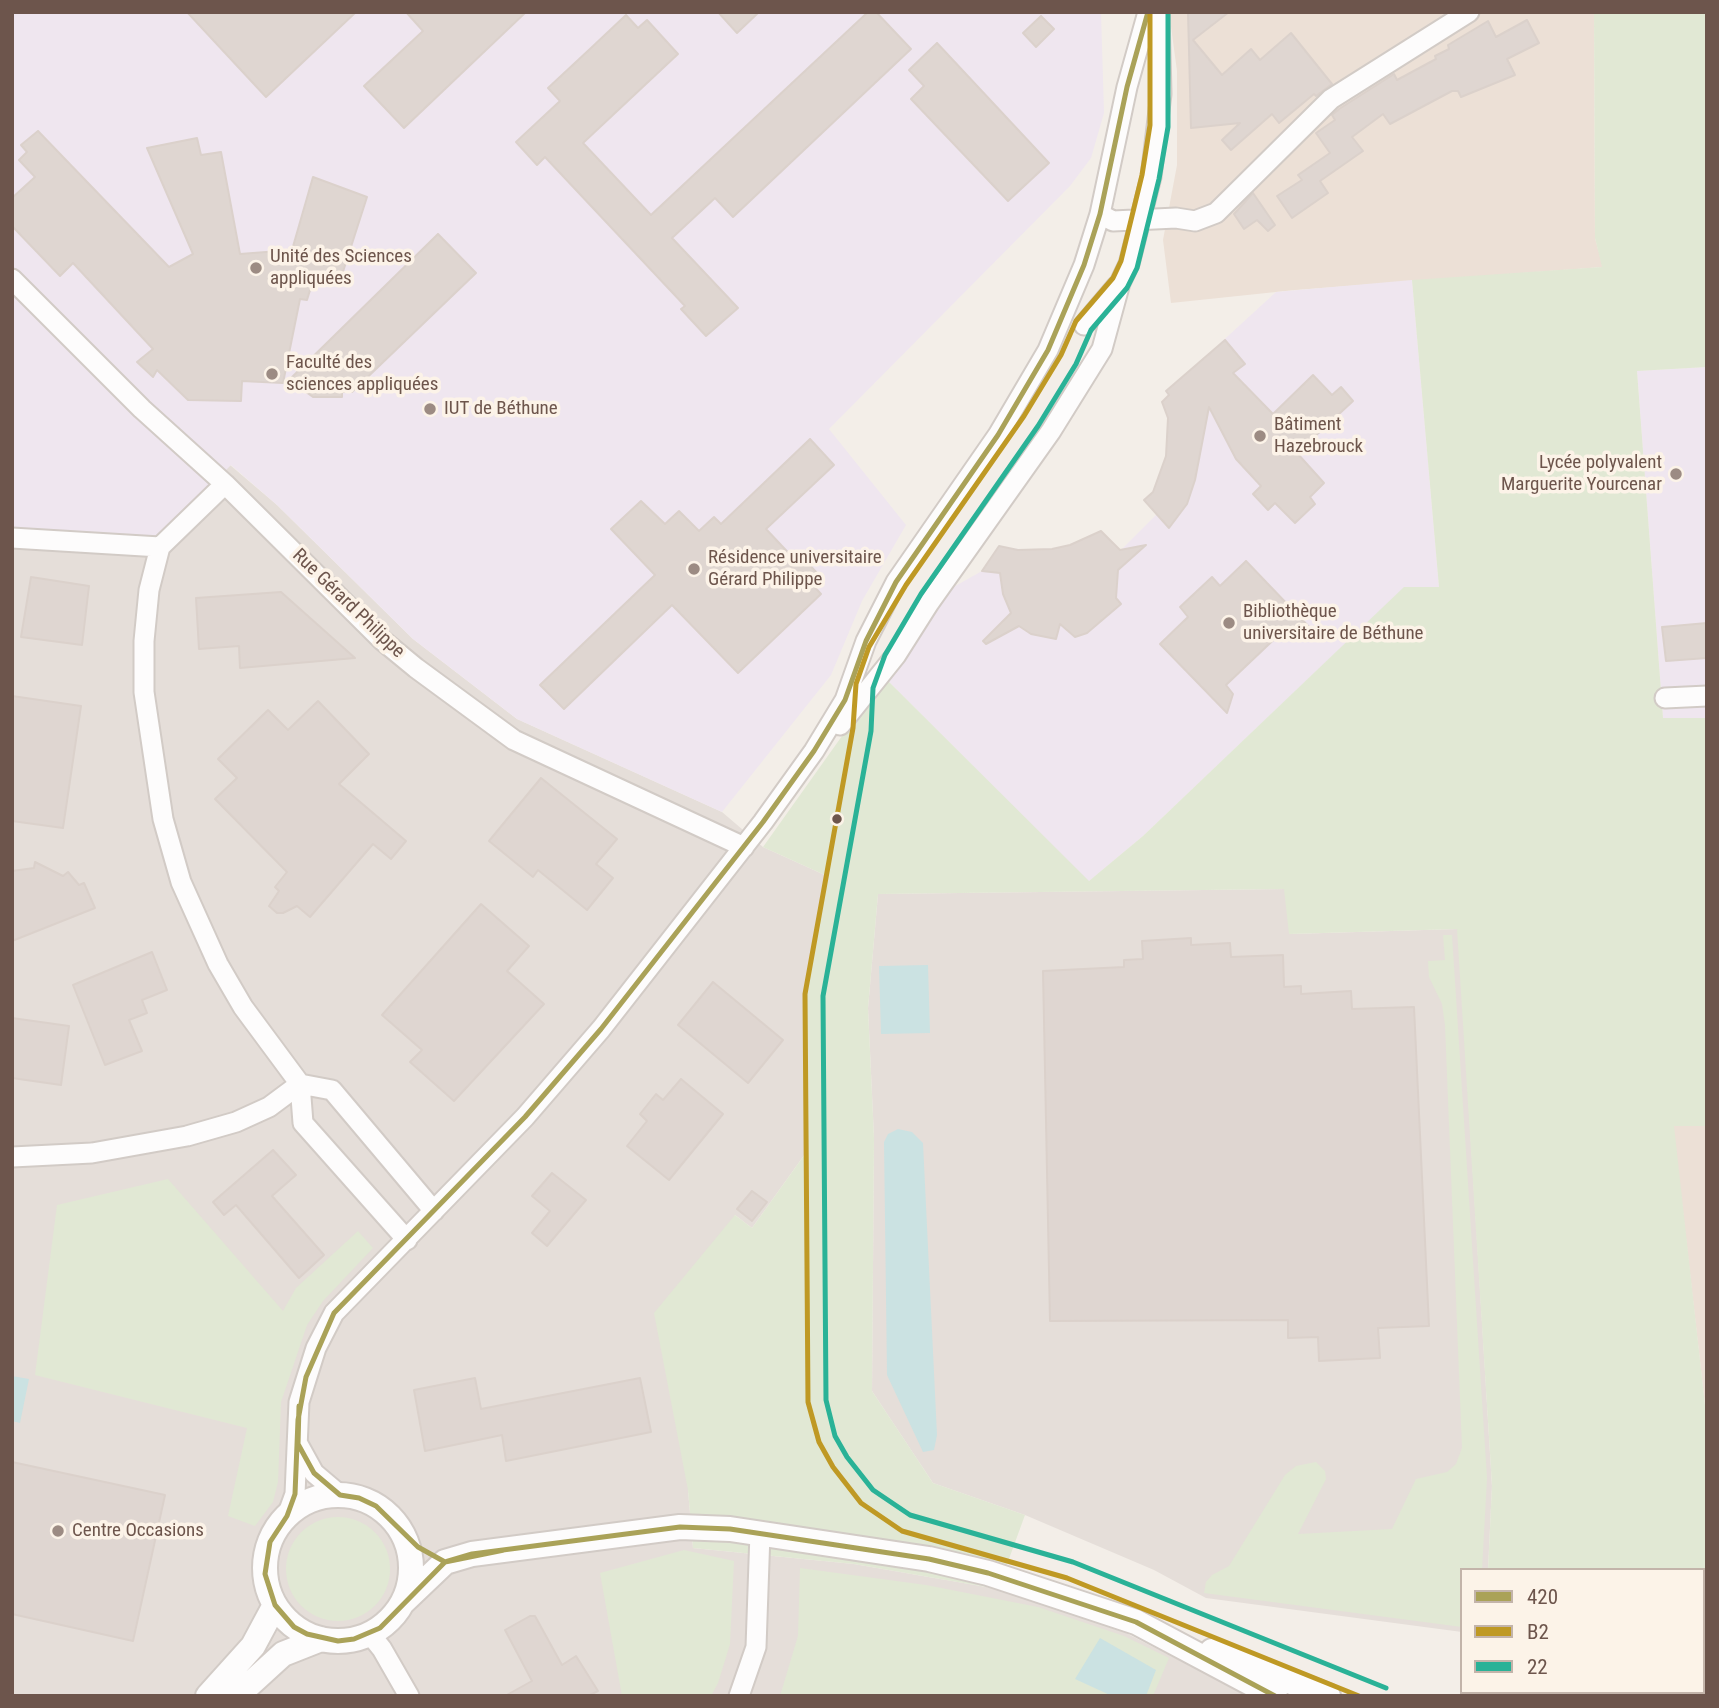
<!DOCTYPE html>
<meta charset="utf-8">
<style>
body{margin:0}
#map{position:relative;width:1719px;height:1708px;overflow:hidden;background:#f3eee8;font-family:"Roboto Condensed",sans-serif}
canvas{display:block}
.frame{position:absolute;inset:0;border:14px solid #6d554c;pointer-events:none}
.legend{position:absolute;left:1460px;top:1568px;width:245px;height:126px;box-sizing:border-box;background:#fcf3e8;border:2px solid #c3b4aa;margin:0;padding:9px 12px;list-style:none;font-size:21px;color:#6d554c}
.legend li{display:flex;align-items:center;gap:14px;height:35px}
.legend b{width:35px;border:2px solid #c3b4aa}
</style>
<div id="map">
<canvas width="1719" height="1708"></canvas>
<div class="frame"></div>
<ul class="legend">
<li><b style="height:9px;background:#aaa258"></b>420</li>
<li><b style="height:9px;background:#bf9924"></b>B2</li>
<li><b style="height:9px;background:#2ab297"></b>22</li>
</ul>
</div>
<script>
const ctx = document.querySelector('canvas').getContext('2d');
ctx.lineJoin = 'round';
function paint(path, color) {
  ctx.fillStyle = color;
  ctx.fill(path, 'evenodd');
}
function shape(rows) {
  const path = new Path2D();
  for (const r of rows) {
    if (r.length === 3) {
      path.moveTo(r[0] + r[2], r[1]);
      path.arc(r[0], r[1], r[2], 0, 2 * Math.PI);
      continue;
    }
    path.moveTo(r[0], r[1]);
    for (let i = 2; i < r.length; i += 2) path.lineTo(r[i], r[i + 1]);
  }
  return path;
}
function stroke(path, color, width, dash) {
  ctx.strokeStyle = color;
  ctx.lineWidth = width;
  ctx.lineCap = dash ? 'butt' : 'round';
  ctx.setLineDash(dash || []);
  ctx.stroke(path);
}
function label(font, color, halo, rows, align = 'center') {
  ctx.font = font + ' "Roboto Condensed",sans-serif';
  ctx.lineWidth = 7;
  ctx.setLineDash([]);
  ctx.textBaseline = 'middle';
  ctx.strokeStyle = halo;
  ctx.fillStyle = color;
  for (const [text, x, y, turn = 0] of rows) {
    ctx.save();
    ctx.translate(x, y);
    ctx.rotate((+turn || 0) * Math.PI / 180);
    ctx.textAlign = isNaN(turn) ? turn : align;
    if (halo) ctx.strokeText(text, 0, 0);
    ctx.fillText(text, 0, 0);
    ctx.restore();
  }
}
const residential = shape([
 [1169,12,1594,12,1595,238,1603,267,1295,290,1171,303,1163,240,1177,165,1177,71],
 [1673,1125,1707,1126,1707,1423]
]);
const industrial = shape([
 [230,465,277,505,413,639,517,719,722,812,763,847,827,876,804,1005,805,1154,752,1228,735,1215,688,1490,693,1548,854,1564,998,1589,1126,1633,1249,1696,12,1696,12,528,157,540],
 [1285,889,1290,934,1458,929,1492,1486,1488,1570,1462,1570,1462,1632,1206,1598,1154,1570,1025,1515,933,1483,872,1391,874,1138,868,1008,878,894]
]);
const education = shape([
 [12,12,1101,12,1104,113,1091,158,1070,186,829,429,906,525,862,601,831,675,722,812,517,719,413,639,277,505,231,465,157,540,12,528],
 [1412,280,1439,587,1404,588,1143,836,1088,882,884,677,950,589,982,571,999,546,1018,549,1052,549,1070,545,1101,531,1120,551,1157,514,1144,499,1153,492,1166,456,1168,418,1162,402,1168,396,1166,391,1188,372,1208,363,1204,358,1276,292],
 [1707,367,1707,718,1663,718,1637,371]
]);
const green = shape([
 [1594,12,1707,12,1707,367,1637,371,1663,718,1707,718,1707,1126,1674,1126,1707,1423,1707,1654,1703,1654,1703,1570,1488,1570,1492,1485,1457,929,1289,934,1284,889,878,894,868,1008,874,1138,872,1391,933,1483,1025,1515,998,1589,854,1564,693,1548,688,1490,654,1313,735,1215,752,1228,805,1154,804,1005,827,876,763,847,884,677,1089,881,1143,836,1404,587,1439,587,1412,280,1602,267,1595,238],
 [1443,935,1452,935,1487,1478,1482,1570,1462,1570,1462,1627,1204,1593,1206,1582,1212,1575,1229,1566,1285,1475,1296,1466,1316,1462,1325,1471,1326,1479,1298,1534,1392,1529,1416,1479,1447,1472,1456,1464,1462,1448,1445,1025,1442,1004,1429,977,1428,961,1445,960],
 [168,1179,283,1311,296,1288,358,1231,373,1248,323,1301,307,1325,281,1402,278,1482,273,1502,255,1526,228,1516,247,1428,35,1375,57,1205],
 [338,1569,52],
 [684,1550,734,1561,730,1644,718,1683,711,1696,622,1696,600,1573],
 [800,1568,926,1585,1038,1607,1124,1636,1169,1658,1153,1696,780,1696,798,1636]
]);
const water = shape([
 [928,965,930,1033,881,1034,879,966],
 [898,1129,912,1132,923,1143,937,1435,934,1450,923,1452,887,1375,884,1142,888,1134],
 [12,1376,29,1379,20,1423,12,1421],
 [1100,1638,1156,1670,1146,1696,1112,1696,1075,1679]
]);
const building = shape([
 [187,12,356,12,266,97,187,12],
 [406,12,526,12,404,128,364,86,423,31,406,12],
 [718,12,759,12,737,33,718,12],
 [868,12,876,12,911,49,733,217,715,198,672,238,738,308,706,336,681,309,685,306,545,157,537,165,516,142,560,101,548,88,591,48,626,15,638,28,647,20,678,54,583,143,651,215,868,12],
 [1188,12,1229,12,1193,40,1222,75,1251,49,1260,60,1291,33,1332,84,1316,96,1314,94,1279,123,1272,114,1231,150,1222,140,1240,123,1191,128,1188,12],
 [1041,16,1054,29,1036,47,1023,33,1041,16],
 [1527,20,1539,43,1507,59,1515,75,1461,97,1458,91,1452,91,1390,124,1383,114,1352,137,1363,151,1320,181,1328,193,1292,218,1277,196,1302,180,1298,175,1330,153,1316,133,1335,120,1332,115,1339,109,1394,74,1397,80,1436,59,1435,56,1449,49,1448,45,1488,21,1496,37,1527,20],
 [937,43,1049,163,1008,201,911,99,924,86,909,70,937,43],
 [38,131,169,267,193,254,147,148,197,138,201,155,221,152,240,254,292,250,313,177,367,197,340,281,315,274,307,300,300,299,283,383,242,381,241,401,188,400,157,370,153,377,137,362,153,349,73,263,60,276,12,226,12,198,35,177,19,160,27,152,21,145,38,131],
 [1253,193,1275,225,1268,231,1257,220,1244,229,1234,214,1253,193],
 [438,234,476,273,352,392,342,392,342,397,313,397,289,380,438,234],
 [1225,340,1245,364,1233,373,1273,414,1313,375,1332,395,1341,387,1353,401,1297,453,1324,483,1310,497,1315,504,1295,523,1275,503,1268,510,1253,494,1261,486,1236,459,1209,407,1195,480,1187,504,1169,528,1144,500,1153,492,1166,456,1168,418,1162,402,1169,395,1166,391,1225,340],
 [810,439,834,465,766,529,798,563,803,558,818,574,810,582,821,594,738,673,672,605,564,709,540,685,655,575,611,529,641,501,665,524,679,511,699,531,714,517,721,524,810,439],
 [1101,531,1120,550,1146,545,1118,570,1116,598,1121,604,1087,633,1075,637,1060,624,1056,639,1031,634,1019,626,986,644,983,641,1011,613,1003,594,1000,573,982,571,999,546,1018,550,1052,549,1070,545,1101,531],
 [1246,561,1313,631,1294,637,1286,628,1226,685,1233,694,1227,713,1160,644,1188,617,1180,607,1212,577,1220,586,1246,561],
 [31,577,89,586,82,645,21,637,31,577],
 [281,592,355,658,240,668,239,646,199,649,196,598,281,592],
 [1707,623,1707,658,1666,661,1662,627,1707,623],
 [12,696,81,706,63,828,12,821,12,696],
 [318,701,369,754,339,784,406,841,391,859,373,844,310,917,297,906,283,913,277,913,269,906,279,891,275,887,287,872,215,799,237,778,218,759,268,710,288,730,318,701],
 [541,778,617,839,596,864,613,878,587,910,538,870,533,877,489,841,541,778],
 [35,862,63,876,68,872,79,885,84,883,95,908,12,941,12,871,34,868,35,862],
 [481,904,529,946,507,971,544,1004,454,1101,410,1062,422,1050,382,1015,481,904],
 [1191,938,1191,945,1230,943,1231,957,1283,955,1284,987,1301,986,1301,994,1351,991,1352,1009,1414,1007,1429,1326,1378,1328,1380,1358,1319,1361,1318,1337,1288,1338,1288,1320,1050,1321,1043,971,1124,967,1124,960,1143,959,1142,941,1191,938],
 [152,952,167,990,142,1000,147,1013,129,1020,142,1051,105,1065,73,985,152,952],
 [713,982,783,1040,748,1083,678,1025,713,982],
 [12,1018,69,1026,61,1085,12,1078,12,1018],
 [681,1079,723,1114,669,1180,627,1146,647,1121,640,1114,656,1094,663,1100,681,1079],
 [273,1150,296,1175,272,1196,324,1255,299,1278,236,1205,224,1215,213,1202,273,1150],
 [552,1173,586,1200,547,1246,532,1233,550,1211,532,1196,552,1173],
 [752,1191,767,1202,752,1221,737,1209,752,1191],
 [475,1378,481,1409,640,1378,651,1432,506,1461,502,1435,425,1451,414,1390,475,1378],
 [12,1462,165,1495,133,1641,12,1614,12,1462],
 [530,1616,535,1616,562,1665,576,1656,598,1691,588,1696,505,1696,532,1681,505,1630,530,1616]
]);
const minor = shape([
 [1100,214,1113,221,1176,218,1195,221,1216,213,1331,99,1469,12],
 [12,279,142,409,225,484,382,640,416,668,514,740,744,847],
 [1084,325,1117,286],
 [225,484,160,547,149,590,144,641,144,692,163,819,181,882,218,964,243,1007,300,1084,303,1123,407,1240],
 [12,538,160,547],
 [1665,698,1707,696],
 [840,725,896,655,929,603,1051,431,1102,349,1120,283,1129,264,1151,177,1161,94,1159,12],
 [300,1084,332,1090,434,1211],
 [12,1157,92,1153,187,1136,236,1122,269,1107,300,1084],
 [298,1444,314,1473,340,1495],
 [287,1516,295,1494,299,1402,316,1348,334,1313,525,1117,601,1029,763,822,814,751,845,700,866,641,896,582,998,435,1048,350,1084,265,1100,214,1127,87,1148,12],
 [370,1634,382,1649,409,1696],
 [739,1696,756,1647,760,1533]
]);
const tertiary = shape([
 [338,1568,73],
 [403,1602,445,1562,472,1554,680,1527,730,1529,929,1559,988,1573,1136,1622,1275,1696],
 [1212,1651,1328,1696],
 [208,1696,253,1646,275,1605],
 [237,1696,283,1654,321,1639]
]);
const bus1 = shape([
 [1148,12,1127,87,1100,214,1084,265,1048,350,998,435,896,582,866,641,845,700,814,751,763,822,601,1029,525,1117,334,1313,306,1377,298,1420,295,1494,287,1516,270,1542,265,1574,275,1605,294,1627,307,1634,338,1641,354,1639,380,1628,445,1562,472,1554,680,1527,730,1529,929,1559,988,1573,1136,1622,1275,1696],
 [299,1406,298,1444,314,1473,340,1495,359,1498,376,1506,418,1547,445,1562,504,1550]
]);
const bus2 = shape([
 [1150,12,1150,125,1142,175,1121,261,1113,278,1076,321,1061,355,1024,416,906,585,869,647,856,684,853,728,805,994,808,1402,819,1442,833,1467,861,1503,902,1531,1067,1578,1359,1696]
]);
const bus3 = shape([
 [1168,12,1168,127,1159,179,1137,268,1127,288,1091,330,1076,364,1038,426,921,594,885,655,873,688,871,731,823,996,826,1400,835,1436,847,1457,873,1490,910,1515,1073,1562,1386,1688]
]);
const markers = [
 [256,268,7,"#9c8b83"],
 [272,374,7,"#9c8b83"],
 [430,409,7,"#9c8b83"],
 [1260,436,7,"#9c8b83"],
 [1676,474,7,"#9c8b83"],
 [694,569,7,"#9c8b83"],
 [1229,623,7,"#9c8b83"],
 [837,819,6,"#6d554c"],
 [58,1531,7,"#9c8b83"]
];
const poiNames = [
 ["Unité des Sciences",270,257],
 ["appliquées",270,279],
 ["Faculté des",286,363],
 ["sciences appliquées",286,385],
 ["IUT de Béthune",444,409],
 ["Bâtiment",1274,425],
 ["Hazebrouck",1274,447],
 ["Lycée polyvalent",1662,463,"right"],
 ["Marguerite Yourcenar",1662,485,"right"],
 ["Résidence universitaire",708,558],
 ["Gérard Philippe",708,580],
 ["Bibliothèque",1243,612],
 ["universitaire de Béthune",1243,634],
 ["Centre Occasions",72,1531]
];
const streetNames = [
 ["Rue Gérard Philippe",348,604,44]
];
paint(residential, '#ece0d6');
paint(industrial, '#e5ded9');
paint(education, '#efe6ef');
paint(green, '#e1e8d4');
paint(water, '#cbe2e2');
paint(building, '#dfd6d1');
stroke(building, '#dbd1cb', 2);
stroke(minor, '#d2cbc6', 23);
stroke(tertiary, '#d2cbc6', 28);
stroke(minor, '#fdfcfc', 19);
stroke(tertiary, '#fdfcfc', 24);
stroke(bus1, '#aaa258', 5);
stroke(bus2, '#bf9924', 5);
stroke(bus3, '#2ab297', 5);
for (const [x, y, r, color] of markers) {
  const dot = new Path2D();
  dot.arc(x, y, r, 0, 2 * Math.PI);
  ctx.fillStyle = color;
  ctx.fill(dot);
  stroke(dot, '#fcf3e8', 2.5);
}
label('19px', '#6d554c', '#fcf3e8', poiNames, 'left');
label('19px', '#6d554c', '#fcf3e8', streetNames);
</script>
